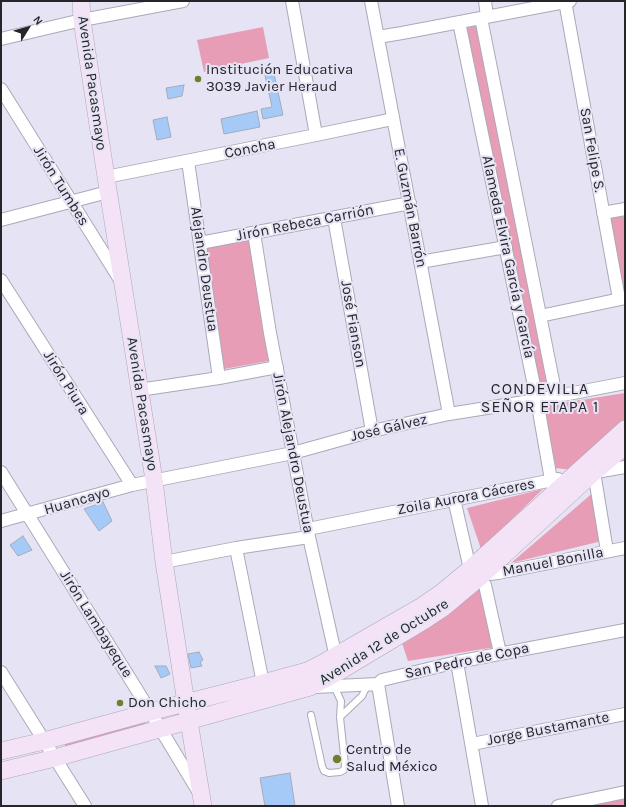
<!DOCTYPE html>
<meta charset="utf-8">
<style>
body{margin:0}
#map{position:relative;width:626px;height:807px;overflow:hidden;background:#e6e4f4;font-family:Karla,sans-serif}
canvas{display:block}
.frame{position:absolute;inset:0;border:2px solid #26252b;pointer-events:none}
.north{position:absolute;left:8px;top:8px;width:40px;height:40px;-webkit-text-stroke:3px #e6e4f4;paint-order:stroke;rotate:53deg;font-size:11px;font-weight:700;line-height:16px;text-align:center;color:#26252b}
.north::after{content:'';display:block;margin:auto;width:14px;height:18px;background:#26252b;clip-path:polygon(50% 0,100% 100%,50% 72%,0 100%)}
</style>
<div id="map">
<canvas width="626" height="807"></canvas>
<div class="frame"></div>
<div class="north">N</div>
</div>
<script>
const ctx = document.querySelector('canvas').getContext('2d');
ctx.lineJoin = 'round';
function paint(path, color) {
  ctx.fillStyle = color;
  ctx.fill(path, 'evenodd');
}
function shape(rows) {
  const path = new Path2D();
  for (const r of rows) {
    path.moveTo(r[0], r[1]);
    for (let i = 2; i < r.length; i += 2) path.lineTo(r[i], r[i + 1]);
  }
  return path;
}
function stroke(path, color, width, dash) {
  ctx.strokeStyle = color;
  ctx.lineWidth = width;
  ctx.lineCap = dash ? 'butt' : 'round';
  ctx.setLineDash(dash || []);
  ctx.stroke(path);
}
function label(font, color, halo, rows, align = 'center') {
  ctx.font = font + ' Karla,sans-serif';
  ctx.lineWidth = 4;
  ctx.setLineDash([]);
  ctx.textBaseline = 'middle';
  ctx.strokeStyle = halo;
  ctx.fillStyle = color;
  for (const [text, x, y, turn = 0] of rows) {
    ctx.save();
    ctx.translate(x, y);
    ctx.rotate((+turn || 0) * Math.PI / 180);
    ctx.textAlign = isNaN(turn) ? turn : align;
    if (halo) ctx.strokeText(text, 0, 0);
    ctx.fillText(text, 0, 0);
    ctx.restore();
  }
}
const green = shape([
 [477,22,550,387,540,390,464,24],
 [263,27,269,58,204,72,197,40],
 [625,216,625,293,623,291,610,218],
 [251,236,274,360,224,369,205,244],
 [625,393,625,421,571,470,556,468,543,406],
 [543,489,481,549,467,508],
 [595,491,602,541,511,563],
 [482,585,496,647,408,661,401,640,447,616],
 [143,719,147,726,66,747,64,744],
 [625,797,625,806,577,806]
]);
const building = shape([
 [273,69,283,115,263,119,261,109,272,107,264,71,273,69],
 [184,85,182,96,168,99,166,88,184,85],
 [257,111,260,127,224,134,221,119,257,111],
 [167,117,171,137,157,140,153,120,167,117],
 [103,502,112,521,99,531,84,509,103,502],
 [23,536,32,550,18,556,10,545,23,536],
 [199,652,203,660,200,662,202,666,191,668,188,654,199,652],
 [155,666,166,666,170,674,161,678,155,666],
 [290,773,295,806,265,806,260,778,290,773]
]);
const lane = shape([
 [311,715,322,766,324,771,329,773,340,772,344,770,345,765,340,717,341,701,334,686],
 [340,717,362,696,368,684]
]);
const street = shape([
 [292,1,316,135],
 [371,1,449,414],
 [485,1,487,17],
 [565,1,619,299],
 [481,18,556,396],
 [459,22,537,400,551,480,555,492],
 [378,37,402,33,570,1],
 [1,39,82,20,183,1],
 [1,89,119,278],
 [188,161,219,378],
 [106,177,316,135,393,119],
 [603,213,625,209],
 [334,218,372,431],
 [1,220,108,192],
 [254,233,270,333,293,453,309,537,337,662],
 [200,243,410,203],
 [420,262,506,247],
 [1,280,132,485],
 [540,316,625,298],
 [139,390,219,378,277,367],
 [1,472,137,690,198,791],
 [594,472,607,551],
 [596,472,625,467],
 [454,499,470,569,485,585,500,653],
 [1,521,132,485,293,453,372,431,449,414,537,400,625,383],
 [308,529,558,479],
 [236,548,263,683],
 [164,562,236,548,309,537],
 [481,575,498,573,625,548],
 [457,662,482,806],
 [1,672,85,806],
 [378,684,398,806],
 [315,687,378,684,382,680,457,662,625,630],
 [472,744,625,714],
 [558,806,625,792]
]);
const secondary = shape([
 [81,1,82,20,106,177,154,480,164,562,186,703,203,806],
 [1,751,44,741,150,712,263,683,307,671,321,664,422,606,441,593,470,569,625,429],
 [1,771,55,758,310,687,340,671,425,620,443,608,479,578,593,473,625,446]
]);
const markers = [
 [198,79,4,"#6f7f2e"],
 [120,703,4,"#6f7f2e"],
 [337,759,5,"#6f7f2e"]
];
const poiNames = [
 ["Institución Educativa",206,70],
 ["3039 Javier Heraud",206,87],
 ["Don Chicho",128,703],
 ["Centro de",346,750],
 ["Salud México",346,767]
];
const streetNames = [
 ["Avenida Pacasmayo",92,83,82],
 ["Concha",250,149,-11],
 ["San Felipe S.",592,150,80],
 ["Jirón Tumbes",61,186,58],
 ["E. Guzmán Barrón",410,208,79],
 ["Jirón Rebeca Carrión",305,223,-11],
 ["Alameda Elvira García y García",508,257,78],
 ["Alejandro Deustua",204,269,82],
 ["José Fianson",353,324,80],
 ["Jirón Piura",66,383,58],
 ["Avenida Pacasmayo",142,404,81],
 ["José Gálvez",389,428,-13],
 ["Jirón Alejandro Deustua",293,453,79],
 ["Zoila Aurora Cáceres",466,497,-11],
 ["Huancayo",77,501,-16],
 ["Manuel Bonilla",553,562,-11],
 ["Jirón Lambayeque",96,624,58],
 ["Avenida 12 de Octubre",384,642,-32],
 ["San Pedro de Copa",467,661,-12],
 ["Jorge Bustamante",548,729,-11]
];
const neighbourhoodNames = [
 ["CONDEVILLA",540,389],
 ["SEÑOR ETAPA 1",540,407]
];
paint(green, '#e89db7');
paint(building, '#a6caf8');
stroke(building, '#a3acb9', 1);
stroke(lane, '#aaa9b8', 8);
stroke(street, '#aaa9b8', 14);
stroke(secondary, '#aaa9b8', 18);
stroke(lane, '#fff', 6);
stroke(street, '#fff', 12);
stroke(secondary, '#f4e2f6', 17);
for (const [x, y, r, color] of markers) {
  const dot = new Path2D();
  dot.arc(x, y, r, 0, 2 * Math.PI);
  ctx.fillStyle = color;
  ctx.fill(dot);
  stroke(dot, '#e6e4f4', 1.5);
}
label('15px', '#26252b', '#e6e4f4', poiNames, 'left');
label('15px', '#26252b', '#e6e4f4', streetNames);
ctx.letterSpacing = '1px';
label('16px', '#26252b', '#e6e4f4', neighbourhoodNames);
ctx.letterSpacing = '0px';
</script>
